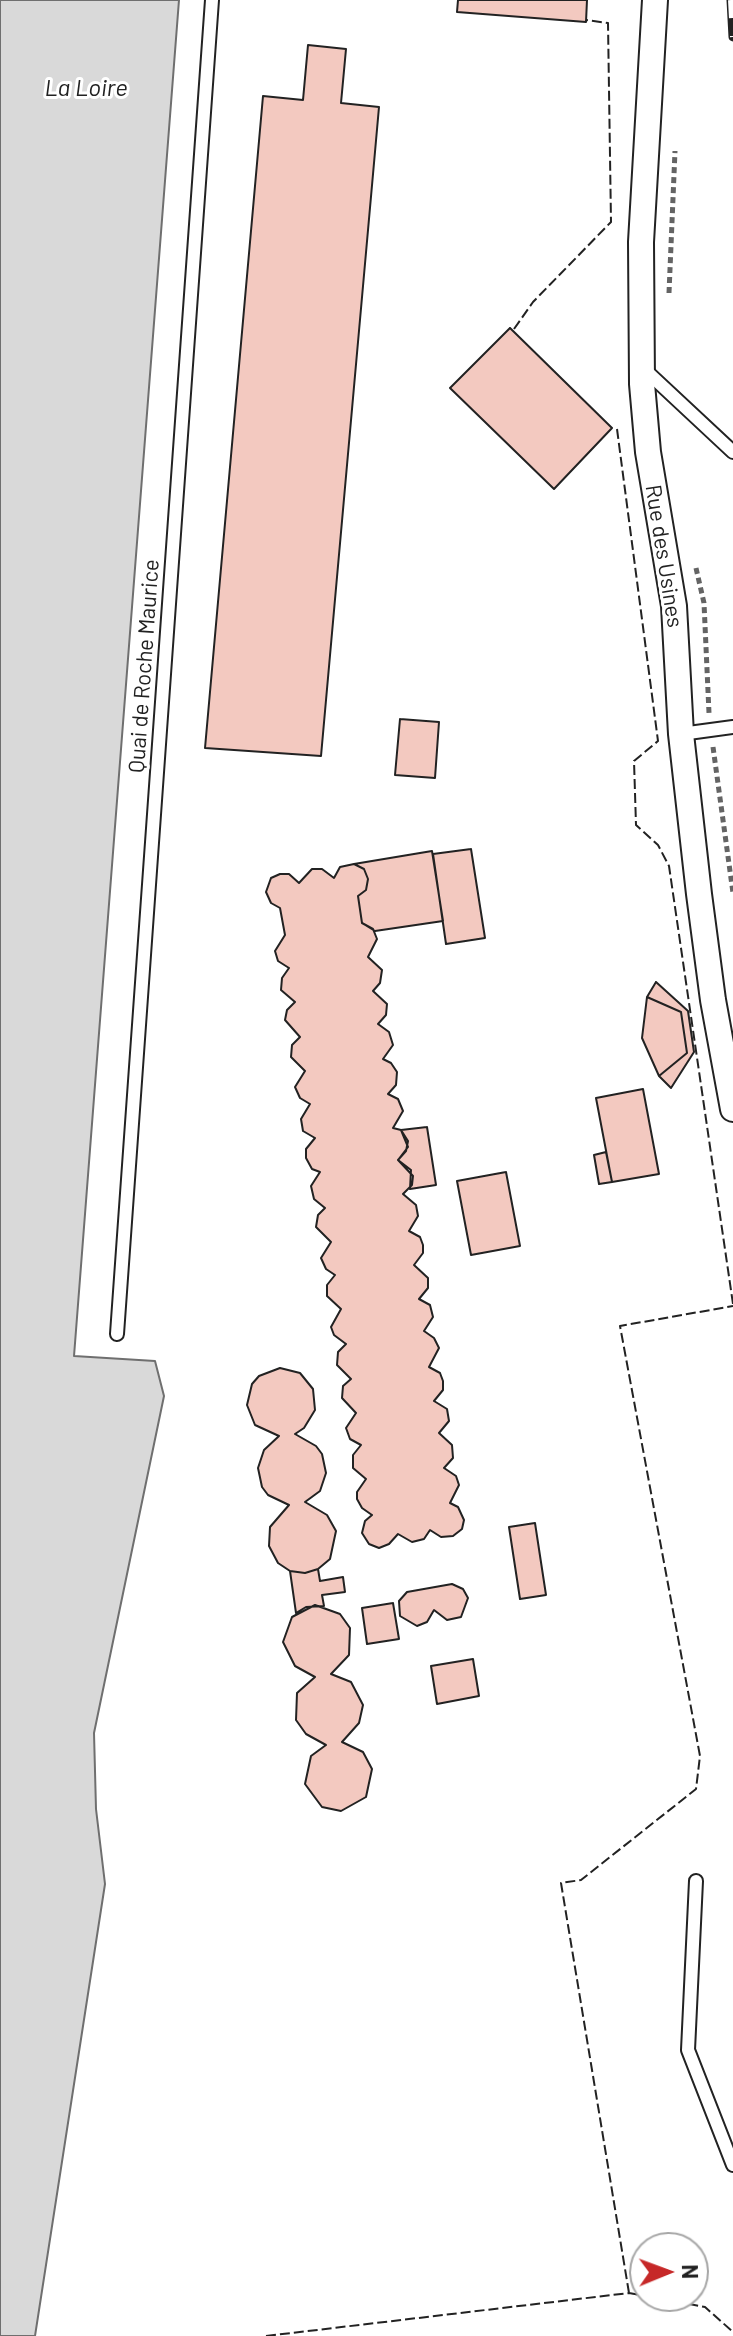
<!DOCTYPE html>
<style>
body{margin:0}
#map{position:relative;width:733px;height:2336px;overflow:hidden;background:#fff;font-family:Barlow,sans-serif}
canvas{display:block}
.north{position:absolute;left:629px;top:2232px;width:80px;height:80px;box-sizing:border-box;background:#fff;border:2px solid #a7a7a7;border-radius:50%;rotate:89deg;font-size:22px;font-weight:700;line-height:32px;text-align:center;color:#222}
.north::after{content:'';display:block;margin:auto;width:28px;height:36px;background:#c62828;clip-path:polygon(50% 0,100% 100%,50% 72%,0 100%)}
</style>
<div id="map">
<canvas width="733" height="2336"></canvas>
<div class="north">N</div>
</div>
<script>
const ctx = document.querySelector('canvas').getContext('2d');
ctx.lineJoin = 'round';
function paint(path, color) {
  ctx.fillStyle = color;
  ctx.fill(path, 'evenodd');
}
function shape(rows) {
  const path = new Path2D();
  for (const r of rows) {
    path.moveTo(r[0], r[1]);
    for (let i = 2; i < r.length; i += 2) path.lineTo(r[i], r[i + 1]);
  }
  return path;
}
function stroke(path, color, width, dash) {
  ctx.strokeStyle = color;
  ctx.lineWidth = width;
  ctx.lineCap = dash ? 'butt' : 'round';
  ctx.setLineDash(dash || []);
  ctx.stroke(path);
}
function label(font, color, halo, rows, align = 'center') {
  ctx.font = font + ' Barlow,sans-serif';
  ctx.lineWidth = 6;
  ctx.setLineDash([]);
  ctx.textBaseline = 'middle';
  ctx.strokeStyle = halo;
  ctx.fillStyle = color;
  for (const [text, x, y, turn = 0] of rows) {
    ctx.save();
    ctx.translate(x, y);
    ctx.rotate((+turn || 0) * Math.PI / 180);
    ctx.textAlign = isNaN(turn) ? turn : align;
    if (halo) ctx.strokeText(text, 0, 0);
    ctx.fillText(text, 0, 0);
    ctx.restore();
  }
}
const water = shape([
 [0,0,179,0,74,1356,155,1361,164,1396,94,1733,96,1809,105,1884,35,2336,0,2336,0,0]
]);
const building = shape([
 [458,0,587,0,586,22,457,12,458,0],
 [308,45,346,49,341,103,379,107,321,756,205,748,263,96,303,100,308,45],
 [510,328,612,428,554,489,450,388,510,328],
 [400,719,439,722,435,778,395,775,400,719],
 [471,849,485,938,446,944,433,854,471,849],
 [432,851,443,921,375,931,362,923,358,896,366,890,368,879,364,869,354,864,432,851],
 [354,864,364,869,368,879,366,890,358,896,362,923,373,929,377,939,368,957,382,970,380,983,373,991,387,1004,386,1015,378,1024,389,1032,393,1045,383,1059,391,1063,397,1072,396,1085,388,1094,398,1099,403,1111,393,1128,401,1130,408,1141,406,1151,398,1160,413,1176,412,1185,403,1194,416,1205,418,1216,409,1231,420,1237,423,1245,423,1253,414,1265,428,1278,428,1288,419,1299,430,1305,433,1317,424,1331,434,1338,439,1348,429,1367,440,1373,443,1381,443,1390,434,1401,447,1409,449,1421,439,1433,452,1445,453,1458,444,1468,456,1476,459,1485,450,1503,458,1507,464,1520,462,1529,453,1536,441,1537,430,1530,424,1539,412,1542,398,1534,389,1544,379,1548,369,1544,362,1533,365,1521,372,1515,362,1508,357,1499,357,1492,366,1479,353,1468,353,1455,361,1445,350,1439,346,1428,356,1413,342,1398,343,1386,351,1379,337,1365,338,1352,346,1344,334,1335,331,1327,341,1309,327,1296,327,1285,335,1275,326,1269,321,1258,331,1242,316,1227,318,1215,325,1208,314,1199,311,1186,320,1172,312,1169,306,1158,306,1149,315,1138,303,1131,301,1119,310,1104,300,1098,295,1087,305,1071,291,1057,292,1045,300,1037,285,1020,287,1010,295,1002,281,990,282,978,289,968,278,961,275,951,285,935,280,908,271,903,266,892,271,878,280,874,289,874,299,883,312,869,322,869,334,878,340,867,354,864],
 [656,982,688,1011,694,1052,671,1088,659,1076,687,1053,681,1012,647,997,656,982],
 [647,997,681,1012,687,1053,659,1076,642,1038,647,997],
 [643,1089,659,1174,612,1182,596,1098,643,1089],
 [427,1127,436,1185,410,1189,411,1170,398,1160,408,1147,401,1130,427,1127],
 [606,1152,612,1182,599,1184,594,1155,606,1152],
 [506,1172,520,1246,471,1255,457,1181,506,1172],
 [280,1368,300,1373,313,1389,315,1410,304,1428,295,1434,316,1446,322,1454,326,1473,320,1491,305,1502,327,1515,336,1531,330,1559,318,1569,305,1573,290,1571,278,1563,269,1546,270,1527,289,1505,268,1495,262,1487,258,1468,264,1450,279,1436,255,1425,247,1405,252,1384,259,1376,280,1368],
 [535,1523,546,1595,520,1599,509,1527,535,1523],
 [318,1569,320,1581,343,1577,345,1592,322,1595,324,1606,306,1607,296,1613,290,1571,305,1573,318,1569],
 [452,1584,463,1589,468,1598,461,1617,447,1620,434,1610,427,1622,417,1626,400,1616,399,1601,407,1592,452,1584],
 [393,1603,399,1639,367,1644,362,1608,393,1603],
 [315,1605,340,1614,350,1628,349,1655,331,1674,351,1682,363,1705,359,1723,342,1742,363,1752,372,1769,366,1797,341,1811,322,1807,305,1784,311,1756,326,1745,306,1734,296,1720,297,1693,315,1677,295,1666,283,1642,292,1617,315,1605],
 [473,1659,479,1696,437,1704,431,1666,473,1659]
]);
const path = shape([
 [669,293,675,151],
 [696,568,704,603,709,713],
 [713,747,733,893]
]);
const service = shape([
 [643,368,733,452],
 [681,734,733,727],
 [117,1334,212,0],
 [696,1881,688,2050,733,2165]
]);
const minor = shape([
 [655,0,641,242,642,384,648,452,674,606,681,734,699,894,713,1000,733,1109]
]);
const rail = shape([
 [731,0,733,37]
]);
const fence = shape([
 [514,329,533,302,611,222,608,23,586,20],
 [617,429,658,741,634,761,636,825,658,845,669,866,733,1304],
 [629,2293,561,1883,581,1880,696,1789,700,1756,620,1326,733,1306],
 [647,2296,705,2307,733,2332],
 [266,2336,629,2293,645,2296]
]);
const streetNames = [
 ["Rue des Usines",664,556,81],
 ["Quai de Roche Maurice",144,666,-86]
];
const waterNames = [
 ["La Loire",86,88]
];
paint(water, '#d9d9d9');
stroke(water, '#6f6f6f', 2);
paint(building, '#f3c9c0');
stroke(building, '#222', 2);
stroke(service, '#222', 16);
stroke(minor, '#222', 28);
stroke(path, '#646464', 5, [6, 4]);
stroke(service, '#fff', 12);
stroke(minor, '#fff', 24);
stroke(rail, '#222', 9);
stroke(rail, '#fff', 6, [18]);
stroke(fence, '#222', 2, [10, 4]);
label('22px', '#222', '#fff', streetNames);
label('italic 24px', '#222', '#fff', waterNames);
</script>
